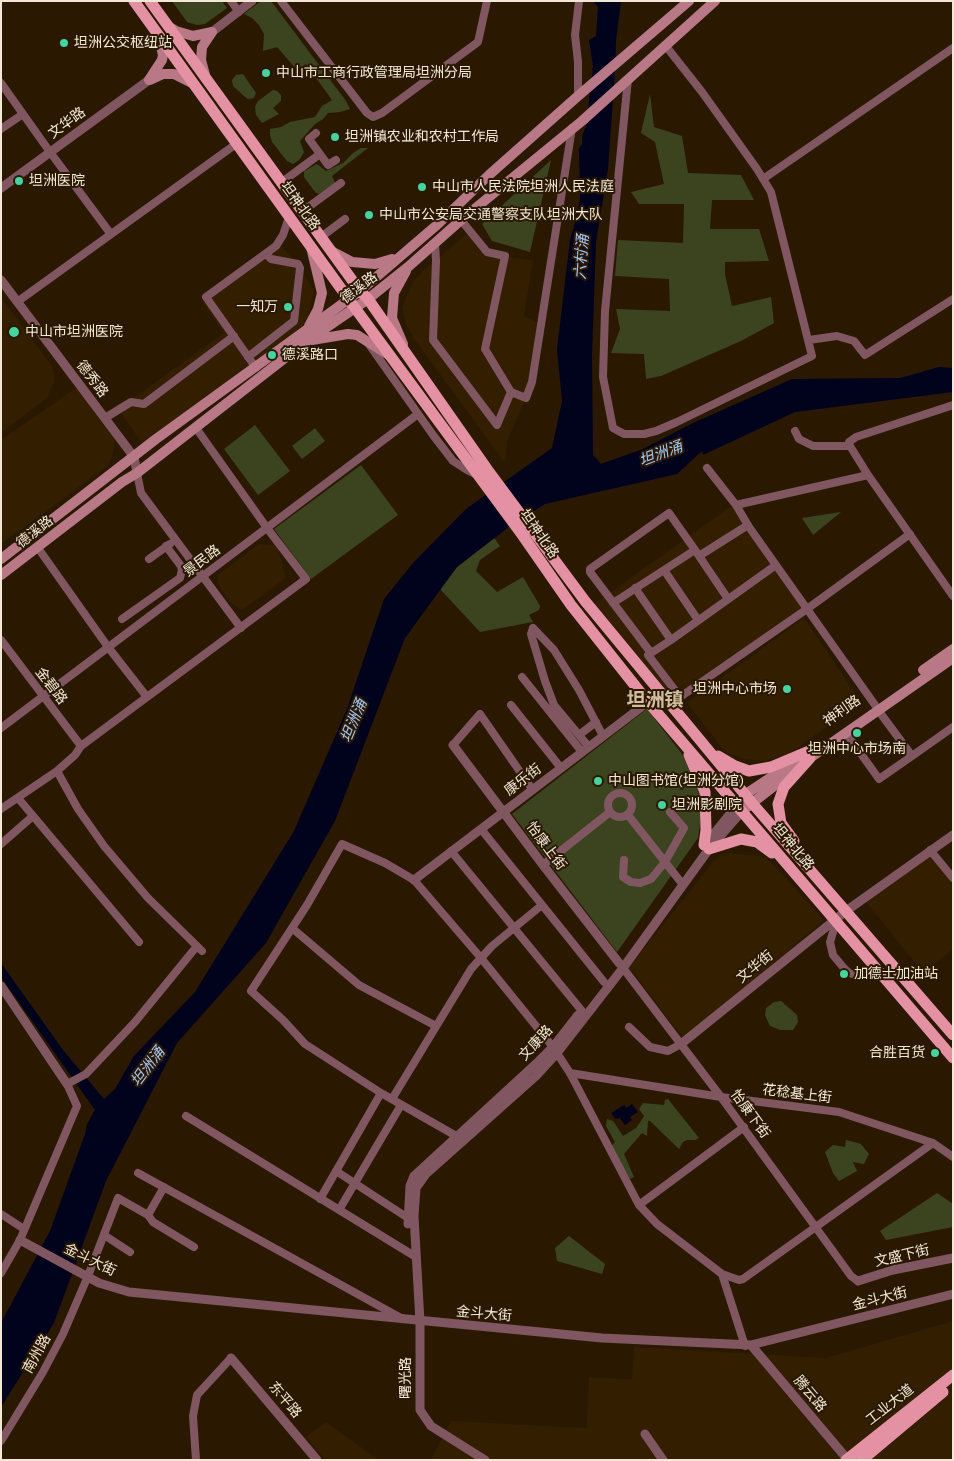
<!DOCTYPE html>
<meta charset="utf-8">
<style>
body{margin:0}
#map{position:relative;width:954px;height:1461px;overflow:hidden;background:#2a1900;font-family:"Work Sans",sans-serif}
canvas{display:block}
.frame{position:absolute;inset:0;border:2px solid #f3e8d8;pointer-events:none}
</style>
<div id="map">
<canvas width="954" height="1461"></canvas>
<div class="frame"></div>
</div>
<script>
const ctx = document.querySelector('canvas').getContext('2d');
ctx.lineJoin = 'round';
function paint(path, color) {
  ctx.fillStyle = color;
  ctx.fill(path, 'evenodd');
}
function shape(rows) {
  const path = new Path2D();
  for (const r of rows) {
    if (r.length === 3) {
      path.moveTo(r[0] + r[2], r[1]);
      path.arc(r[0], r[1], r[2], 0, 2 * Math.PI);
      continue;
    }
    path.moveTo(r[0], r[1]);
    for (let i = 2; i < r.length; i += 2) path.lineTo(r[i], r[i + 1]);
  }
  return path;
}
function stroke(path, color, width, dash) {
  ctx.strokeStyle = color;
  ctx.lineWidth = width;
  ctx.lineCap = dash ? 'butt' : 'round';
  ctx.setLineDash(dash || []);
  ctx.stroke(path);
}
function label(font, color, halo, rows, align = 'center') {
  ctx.font = font + ' "Work Sans","Noto Sans SC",sans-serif';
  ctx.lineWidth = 4;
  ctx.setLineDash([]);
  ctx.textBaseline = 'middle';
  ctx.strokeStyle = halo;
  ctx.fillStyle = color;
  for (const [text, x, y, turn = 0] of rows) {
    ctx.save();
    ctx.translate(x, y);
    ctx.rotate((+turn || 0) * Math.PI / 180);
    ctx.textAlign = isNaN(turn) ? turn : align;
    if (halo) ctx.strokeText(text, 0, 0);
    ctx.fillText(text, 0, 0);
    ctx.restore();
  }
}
const built = shape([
 [469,232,489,255,533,260,524,316,541,324,526,398,507,441,505,463,415,340,406,325,402,307,413,282,424,270],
 [282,246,300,268,314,290,307,323,142,443,118,409,224,333,203,303],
 [1,297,52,366,54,373,54,382,47,398,1,433],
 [80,385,116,433,112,457,108,466,1,544,1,440],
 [736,505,807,609,670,704,590,607,727,509],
 [259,544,277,545,286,578,242,610,232,604,222,591,218,583,218,575],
 [804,618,861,702,789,754,765,761,744,759,725,752,687,703],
 [930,850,953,878,953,949,923,973,864,899],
 [723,853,760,856,770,861,824,920,684,1039,629,967,714,861],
 [953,1321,953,1460,431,1460,451,1421,587,1428,589,1377,632,1379,634,1347,826,1358],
 [326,1422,379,1460,325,1460,306,1437]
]);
const green = shape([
 [172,1,222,1,227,8,205,24,197,25,187,22],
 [261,1,271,1,346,101,350,109,340,112,328,113,323,119,315,124,300,141,304,152,300,159,293,164,287,161,272,142,270,135,270,129,281,127,290,122,315,117,322,106,332,100,306,64,297,70,277,47,263,51,264,34,259,25,252,18,244,14],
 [243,74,256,93,254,98,248,99,244,96,233,86,232,80,236,75],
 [273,90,277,91,281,95,281,101,273,108,279,114,262,123,256,115,255,107,258,101],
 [650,94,654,127,682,136,688,173,741,175,754,200,712,200,710,229,759,229,769,261,725,262,725,274,732,306,771,297,774,323,741,341,661,376,646,379,644,354,611,353,620,329,616,309,670,311,669,279,615,276,618,240,683,243,684,204,639,204,631,192,664,184,655,142,641,133],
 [361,148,368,148,332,176,335,183,319,194,315,192,304,177,304,171,317,164,326,171,343,163,353,153],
 [551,160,530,252,492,241,482,224],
 [255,425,290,471,258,495,224,449],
 [315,428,325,441,302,459,292,446],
 [361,465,398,515,311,579,274,529],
 [841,512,813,535,802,518],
 [494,538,500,546,480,560,476,571,497,592,523,577,540,606,539,610,529,615,533,622,480,632,440,589,457,567],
 [647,709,682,754,692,775,700,797,701,817,698,838,617,952,512,814],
 [781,1001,797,1015,798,1022,793,1030,780,1030,770,1026,765,1015,766,1008,774,1002],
 [668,1099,699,1138,695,1140,687,1140,683,1142,679,1149,650,1121,648,1121,647,1136,642,1133,624,1154,634,1177,630,1179,613,1152,611,1146,615,1142,606,1126,607,1119,613,1121,623,1136,636,1128,641,1121,644,1116,639,1109,643,1103,664,1105,665,1100],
 [846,1140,861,1144,869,1154,864,1164,853,1162,857,1171,839,1181,833,1173,825,1152,833,1145,845,1147],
 [937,1193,953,1204,953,1227,886,1240,880,1231],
 [569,1236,605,1264,602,1274,557,1261,555,1248]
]);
const water = shape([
 [593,1,621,1,616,41,615,70,608,169,596,242,592,355,593,455,601,464,643,449,693,423,792,379,900,378,939,367,953,368,953,392,795,412,703,455,702,451,677,474,545,504,514,523,457,567,405,638,335,821,266,943,177,1043,106,1181,54,1323,1,1407,1,1323,50,1231,85,1134,87,1124,95,1110,1,977,1,963,63,1050,104,1099,115,1089,134,1056,195,992,294,831,347,709,384,599,413,563,466,509,552,448,562,401,557,349,570,240,576,219,580,199,579,148,582,144,582,136,586,126,593,66,589,40,596,36,598,7],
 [632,1104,638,1112,630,1117,632,1120,625,1125,620,1118,615,1119,611,1113,624,1105,626,1108]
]);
const minor = shape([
 [231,1,239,12],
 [281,1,367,113,373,117,382,113,478,42,487,1],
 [628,79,605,311,603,377,613,428,624,434,644,434,656,431,677,422,812,356,771,192,757,169,702,92,665,45],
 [1,83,50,152,110,233],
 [578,96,578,62,575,35,579,1],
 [1,129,23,114],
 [320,154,328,165,336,160],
 [763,179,953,48],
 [282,182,320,154,309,139,316,133],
 [303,211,341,183],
 [461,220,487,252,505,256,485,349,511,392],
 [321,237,345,219],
 [435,243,436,261,433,340,497,425,511,392,526,398,532,382,572,128],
 [17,302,236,144],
 [809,340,837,336,854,341,865,355,953,299],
 [368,343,433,435,453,461,467,470,477,475],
 [248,357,294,321,300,268,298,264,271,259,266,254],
 [256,368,206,297,276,246,283,235,289,217],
 [105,418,131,402,144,404,234,336],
 [196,428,267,528,306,579,81,746,75,755,57,771,78,809,104,846,148,898,202,951],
 [795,431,799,439,813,446,850,446,868,475],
 [850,446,849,442,856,437,953,405],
 [707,468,736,505,749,527,875,705],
 [137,473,141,493,241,628],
 [736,505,868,475,953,596],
 [38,548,108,647,147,697],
 [699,556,748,525],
 [149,559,170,544],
 [664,570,698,620],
 [635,588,671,640,648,655,680,697],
 [613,603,695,550,728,599],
 [122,619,180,578,182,570,181,566,166,546],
 [533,628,531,634,545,681,554,705,589,747],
 [533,628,554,650,579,690,603,736],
 [1,640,81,746],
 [671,640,776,565],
 [651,653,590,572,590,569,669,513,695,550],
 [522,677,582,752],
 [670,704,807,609,910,534],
 [511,705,561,768],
 [1,728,418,414],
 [846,733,879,779,912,756,878,710],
 [579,735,596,722],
 [453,745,480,714,532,789],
 [912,756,953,727],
 [620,805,12],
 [18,798,139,942],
 [1,809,57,771],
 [628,815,680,881],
 [481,829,604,982],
 [1,844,33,816],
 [930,850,953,878],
 [451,851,582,1011],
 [624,860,623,877,631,882,640,883,651,879,665,862,684,828,670,812],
 [543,865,610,812],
 [839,924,834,929,830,942,833,955,843,967,849,973,856,975,869,976,880,972],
 [292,928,359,985,436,1026],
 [620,964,721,1097,851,1276,858,1281],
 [629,1027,650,1047,668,1051,681,1044],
 [570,1073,721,1097,839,1112,933,1143,953,1157],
 [392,1099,471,969,492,946,542,905],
 [186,1116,416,1257],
 [462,1137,458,1137,381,1093,305,1044,283,1020,251,991,307,905,342,844,385,863,414,880,481,958,553,1047,570,1073,639,1205,657,1224,722,1274,745,1346],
 [336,1171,408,1218],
 [138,1173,401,1318],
 [164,1187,148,1215,153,1222,194,1247],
 [320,1199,381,1093],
 [639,1205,744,1127],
 [339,1210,401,1105],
 [1,1214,24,1229],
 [104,1235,130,1252],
 [1,1273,20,1240,77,1106,67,1084,86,1074,135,1022,197,946],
 [722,1274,739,1280,743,1279,933,1143],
 [1,1441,43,1372,63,1334,88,1276,118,1198,148,1215],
 [196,1460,193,1416,197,1395,231,1358]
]);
const tertiary = shape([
 [212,32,252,1],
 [1,188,149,80],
 [1,280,134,457,137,473],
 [453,745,543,865,619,963],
 [704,846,746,794],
 [414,880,648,702],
 [1,986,67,1084],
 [681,1044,846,911,953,835],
 [408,1224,410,1186,414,1176,539,1061,553,1047,578,1015],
 [20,1240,99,1283,129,1292,602,1338,751,1345,953,1294],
 [858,1281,893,1270,953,1258],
 [751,1345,848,1460],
 [231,1358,317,1460],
 [645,1434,663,1460],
 [485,1460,431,1426,420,1410,420,1322,414,1216,416,1188,426,1174,536,1076,557,1053,623,968,709,849,742,811]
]);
const secondary = shape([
 [168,26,176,31,193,36,212,32],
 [205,75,201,60,202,47,212,32],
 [149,80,162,60,163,55,159,38],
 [150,80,163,74,174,74,192,83],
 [331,251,352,262,375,264,392,259],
 [309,326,318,309,322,293,311,247],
 [312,340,348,334,357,335,389,355],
 [403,344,392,318,394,293,406,271],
 [1,559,156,439,360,291,438,224,489,175,578,96,689,1],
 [1,575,122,482,137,473,308,340,368,299,408,267,461,220,582,121,715,1],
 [923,670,953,649],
 [746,794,797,760],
 [742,811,810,758,953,658]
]);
const primary = shape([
 [134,1,355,308,523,536,571,605,648,702,953,1058],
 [150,1,360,291,368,299,487,469,585,601,752,803,953,1035],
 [689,755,705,792,706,830,704,845],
 [718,756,735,766,749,771,771,767,809,751],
 [794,841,781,823,778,804,784,787,810,758],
 [709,849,741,839,757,842,772,853],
 [846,1460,953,1375],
 [862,1460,943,1392]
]);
const markers = [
 [64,43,5,"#45d49f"],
 [266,73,5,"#45d49f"],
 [335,137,5,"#45d49f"],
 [19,181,5,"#45d49f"],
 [422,187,5,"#45d49f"],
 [369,215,5,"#45d49f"],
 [288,307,5,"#45d49f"],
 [14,332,6,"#45d49f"],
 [272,355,5,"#45d49f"],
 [787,689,5,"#45d49f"],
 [857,733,5,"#45d49f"],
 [598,781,5,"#45d49f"],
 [662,805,5,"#45d49f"],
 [844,974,5,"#45d49f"],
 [935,1053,5,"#45d49f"]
];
const poiNames = [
 ["坦洲公交枢纽站",74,43],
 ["中山市工商行政管理局坦洲分局",276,73],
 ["坦洲镇农业和农村工作局",345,137],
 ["坦洲医院",29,181],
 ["中山市人民法院坦洲人民法庭",432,187],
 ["中山市公安局交通警察支队坦洲大队",379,215],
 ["一知万",278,307,"right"],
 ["中山市坦洲医院",25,332],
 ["德溪路口",282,355],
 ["坦洲中心市场",777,689,"right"],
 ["坦洲中心市场南",857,749,"center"],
 ["中山图书馆(坦洲分馆)",608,781],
 ["坦洲影剧院",672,805],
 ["加德士加油站",854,974],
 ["合胜百货",925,1053,"right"]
];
const streetNames = [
 ["文华路",67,123,-36],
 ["坦神北路",300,206,54],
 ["德溪路",359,288,-37],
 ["德秀路",92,379,53],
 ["德溪路",35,532,-38],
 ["坦神北路",539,534,55],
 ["景民路",202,561,-37],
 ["金碧路",51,686,53],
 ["神利路",842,711,-35],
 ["康乐街",523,780,-37],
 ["怡康上街",546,846,53],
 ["坦神北路",793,847,50],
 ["文华街",755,967,-39],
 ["文康路",536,1043,-47],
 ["花稔基上街",797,1094,7],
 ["怡康下街",750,1114,54],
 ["文盛下街",902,1256,-13],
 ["金斗大街",90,1260,26],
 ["金斗大街",880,1299,-14],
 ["金斗大街",484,1314,5],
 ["南州路",37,1354,-61],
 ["曙光路",406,1378,-90],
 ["腾云路",810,1394,50],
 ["东平路",285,1400,50],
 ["工业大道",890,1405,-38]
];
const waterNames = [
 ["六村涌",582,257,-86],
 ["坦洲涌",661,454,-21],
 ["坦洲涌",354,721,-68],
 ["坦洲涌",148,1067,-53]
];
const districtNames = [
 ["坦洲镇",655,700]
];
paint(built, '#331e00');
paint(green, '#3c441f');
paint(water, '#00031b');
stroke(minor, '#805760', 8);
stroke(tertiary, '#805760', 9);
stroke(secondary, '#b87886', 10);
stroke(primary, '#e491a3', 11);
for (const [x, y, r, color] of markers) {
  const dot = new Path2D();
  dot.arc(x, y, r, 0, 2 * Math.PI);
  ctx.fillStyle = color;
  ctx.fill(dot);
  stroke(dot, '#2a1900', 2);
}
label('14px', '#f3e8d8', '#2a1900', poiNames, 'left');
label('14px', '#f3e8d8', '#2a1900', streetNames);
label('italic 15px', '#a6c8f4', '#2a1900', waterNames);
label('bold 19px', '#d4be9f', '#2a1900', districtNames);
</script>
